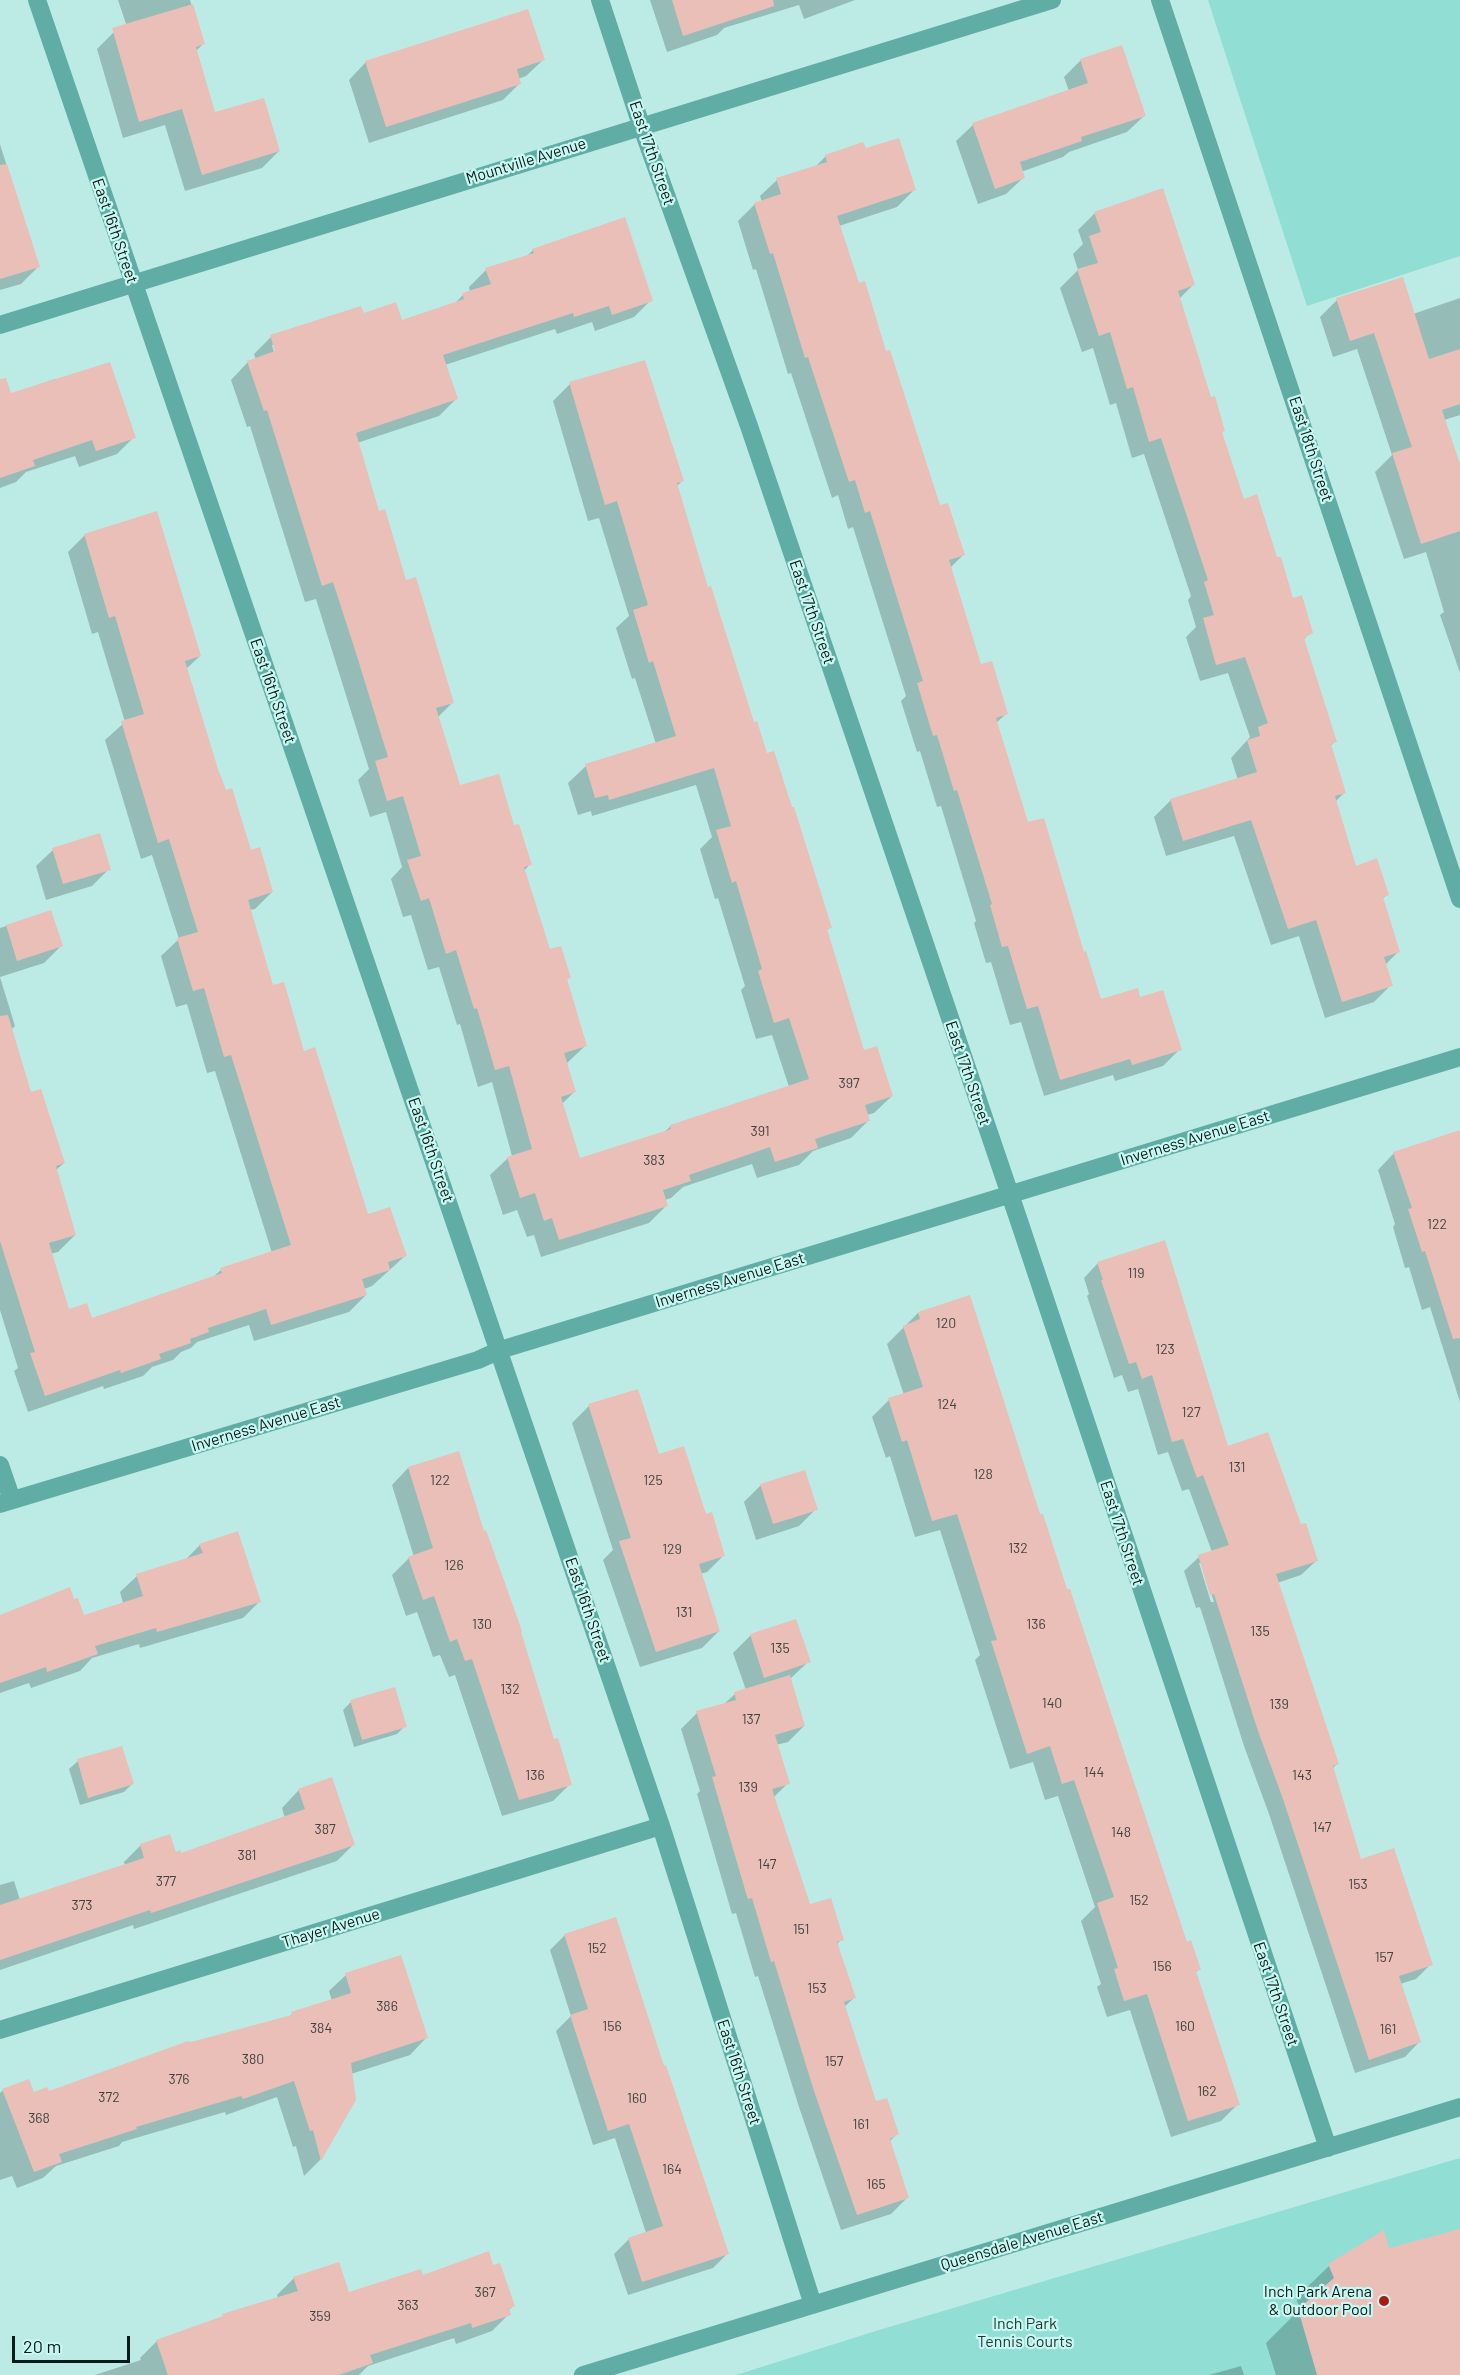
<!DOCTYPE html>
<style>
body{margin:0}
#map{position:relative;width:1460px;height:2375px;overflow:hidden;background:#bcebe5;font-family:Barlow,sans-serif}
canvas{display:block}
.scale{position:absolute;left:12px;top:2336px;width:118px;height:27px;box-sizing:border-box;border:3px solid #091b19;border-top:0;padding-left:8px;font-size:18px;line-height:21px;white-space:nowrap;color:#091b19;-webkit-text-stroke:4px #c9f8f2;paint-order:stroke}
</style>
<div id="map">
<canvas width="1460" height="2375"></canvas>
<div class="scale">20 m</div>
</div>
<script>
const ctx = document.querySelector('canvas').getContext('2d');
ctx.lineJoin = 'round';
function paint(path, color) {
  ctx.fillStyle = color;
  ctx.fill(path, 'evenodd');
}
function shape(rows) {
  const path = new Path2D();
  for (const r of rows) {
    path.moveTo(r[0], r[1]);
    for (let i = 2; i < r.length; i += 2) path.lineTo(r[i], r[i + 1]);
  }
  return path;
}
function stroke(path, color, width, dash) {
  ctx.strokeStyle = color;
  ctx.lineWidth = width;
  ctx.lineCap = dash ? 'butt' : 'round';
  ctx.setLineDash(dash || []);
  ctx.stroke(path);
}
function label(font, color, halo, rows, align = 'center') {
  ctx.font = font + ' Barlow,sans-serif';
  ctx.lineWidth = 4.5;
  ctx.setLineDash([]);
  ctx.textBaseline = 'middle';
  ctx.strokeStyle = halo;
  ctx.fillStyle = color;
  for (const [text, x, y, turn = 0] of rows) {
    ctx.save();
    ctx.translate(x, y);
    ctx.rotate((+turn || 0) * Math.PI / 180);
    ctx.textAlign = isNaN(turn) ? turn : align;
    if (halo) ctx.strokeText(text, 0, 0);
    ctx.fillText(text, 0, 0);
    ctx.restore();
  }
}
const green = shape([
 [1208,0,1460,0,1460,256,1307,306],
 [1460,2158,1460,2375,736,2375,879,2330]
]);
const shadow = shape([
 [118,0,190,0,203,44,196,51,214,114,279,151,262,168,185,191,165,125,123,138,97,49,114,32,126,24],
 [650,0,855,0,804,19,799,5,724,28,717,35,667,52],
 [527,11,543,60,526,76,518,79,520,83,503,100,369,143,349,80,365,63],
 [1081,60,1144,116,1127,132,1069,152,1063,157,1021,172,1023,178,1006,194,978,204,956,141,973,125,1069,91,1064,77],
 [0,144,38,267,21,284,0,290],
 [865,150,914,190,897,207,839,226,858,285,885,353,939,507,963,555,950,568,980,666,1006,714,996,723,1027,824,1083,954,1100,1001,1139,998,1180,1049,1163,1066,1115,1081,1113,1075,1044,1096,1021,1022,1010,1025,991,962,986,963,974,923,976,921,941,806,937,807,920,751,917,752,901,701,906,696,853,527,848,529,838,495,832,498,791,373,788,374,756,269,753,270,738,221,755,204,762,202,760,196,777,180,815,167,826,156],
 [1095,213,1193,285,1179,299,1243,500,1292,600,1311,632,1303,640,1336,741,1330,746,1344,793,1335,802,1355,867,1388,894,1382,899,1398,952,1385,965,1391,985,1374,1002,1325,1018,1299,936,1271,945,1234,836,1166,856,1154,817,1171,800,1238,780,1231,758,1250,737,1228,673,1200,681,1186,637,1196,627,1188,600,1191,596,1144,454,1132,458,1116,403,1110,405,1093,348,1082,352,1060,288,1078,270,1073,254,1083,244,1078,230],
 [533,250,651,300,634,317,595,331,592,322,557,334,555,329,445,365,456,399,439,416,357,443,378,513,452,703,437,718,459,787,513,827,530,864,524,871,549,951,569,977,566,981,585,1046,566,1064,574,1092,562,1104,579,1160,663,1133,671,1126,789,1087,772,1035,756,1039,741,990,745,986,718,898,715,899,700,849,712,837,696,785,592,816,591,811,578,815,568,783,586,766,656,744,635,678,632,679,616,628,629,616,599,518,588,521,553,401,570,384,682,481,676,487,707,588,753,724,830,927,826,931,863,1052,892,1096,874,1113,867,1115,869,1120,851,1138,813,1151,799,1165,757,1178,752,1164,683,1187,671,1198,665,1200,666,1206,649,1223,541,1257,534,1235,527,1237,517,1210,503,1215,490,1175,508,1158,512,1156,492,1082,478,1087,460,1024,457,1025,439,967,428,970,411,915,403,917,391,879,402,867,386,812,370,817,358,780,369,769,316,599,305,602,250,426,247,427,231,380,248,362,256,360,254,354,271,337,363,314,401,322,453,305,463,295,470,292,469,287,486,270,527,256],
 [272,345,275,345,276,359],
 [1460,298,1460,415,1444,420,1460,469,1460,673,1440,615,1444,612,1426,552,1404,559,1375,472,1392,455,1357,349,1333,357,1320,317,1337,300,1413,314],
 [55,379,134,437,117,454,79,467,75,456,26,472,16,482,0,488,0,398],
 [85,535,200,656,186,669,216,769,250,852,272,892,255,909,249,910,272,987,303,1052,367,1216,405,1256,372,1286,364,1289,366,1295,349,1312,254,1341,249,1325,197,1342,191,1348,181,1352,173,1360,152,1367,143,1376,104,1389,103,1386,28,1412,14,1371,18,1368,0,1310,0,928,50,912,61,946,44,963,0,977,15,1026,11,1030,30,1093,64,1163,55,1171,75,1235,58,1252,50,1254,68,1310,91,1320,212,1278,221,1270,272,1253,215,1071,207,1073,187,1004,176,1007,161,956,179,939,152,855,141,859,105,740,125,722,98,632,92,634,68,552],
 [53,850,109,869,92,886,46,900,36,866],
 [1460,1131,1460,1402,1430,1307,1422,1310,1409,1267,1405,1268,1393,1227,1395,1224,1378,1170,1394,1153],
 [1098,1263,1227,1448,1300,1526,1316,1561,1301,1575,1277,1583,1337,1764,1332,1769,1360,1861,1431,1964,1416,1979,1400,1984,1419,2042,1405,2057,1355,2073,1269,1814,1244,1746,1200,1607,1196,1608,1184,1571,1199,1557,1212,1552,1189,1489,1182,1491,1168,1452,1158,1455,1138,1389,1128,1392,1122,1375,1114,1378,1087,1296,1089,1294,1084,1278],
 [1199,1563,1202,1563,1214,1602,1211,1602],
 [918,1313,1039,1516,1182,1934,1199,1969,1195,1973,1238,2104,1221,2121,1171,2137,1130,2010,1107,2017,1097,1987,1101,1984,1081,1921,1095,1907,1058,1796,1045,1800,1033,1762,1010,1769,975,1660,980,1655,940,1530,915,1537,890,1456,886,1458,872,1417,889,1400,904,1395,887,1344],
 [589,1406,658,1456,705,1516,724,1555,707,1572,700,1574,719,1631,702,1648,640,1667,603,1560,613,1550,572,1423],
 [408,1468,483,1533,553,1741,570,1784,553,1801,502,1816,455,1675,449,1677,440,1655,433,1657,417,1612,406,1616,392,1575,409,1558,414,1557,392,1485],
 [761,1485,816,1509,799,1526,756,1540,744,1502],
 [200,1545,260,1601,243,1618,140,1648,139,1644,92,1658,80,1671,31,1688,29,1683,0,1693,0,1616,83,1617,123,1603,120,1592,137,1576,185,1560],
 [795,1621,809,1661,790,1679,804,1726,788,1742,776,1745,788,1783,773,1798,809,1906,842,1939,836,1945,854,1998,844,2007,875,2103,897,2134,889,2142,907,2198,891,2214,841,2230,799,2107,758,1976,755,1977,736,1913,732,1914,697,1794,700,1791,681,1729,697,1713,723,1705,735,1694,746,1690,733,1653,750,1636],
 [351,1702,405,1726,397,1734,354,1747,343,1710],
 [78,1761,132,1784,124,1792,80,1805,69,1769],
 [332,1779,354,1844,337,1861,134,1929,133,1925,0,1970,0,1885,14,1881,20,1900,125,1866,124,1862,141,1845,180,1855,285,1818,282,1808,298,1791],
 [565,1935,663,2067,728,2253,713,2268,628,2295,614,2254,629,2239,646,2233,615,2138,593,2145,556,2031,571,2016,550,1950],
 [346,1975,426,2038,410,2055,351,2074,355,2100,320,2160,304,2176,296,2146,293,2147,277,2097,226,2115,225,2112,122,2142,119,2146,56,2166,43,2178,17,2188,12,2176,0,2180,0,2093,3,2090,48,2093,191,2044,288,2018,292,2014,332,2001,329,1991],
 [1460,2231,1460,2375,1276,2375,1266,2343,1300,2309,1296,2298,1329,2266,1383,2233,1388,2250],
 [338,2264,348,2293,422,2277,492,2267,513,2306,508,2311,509,2314,492,2331,456,2344,454,2338,368,2366,359,2375,95,2375,141,2360,140,2358,157,2341,220,2319,223,2316,278,2299,277,2295,293,2279],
 [1241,2366,1244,2375,1209,2375]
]);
const building = shape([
 [672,0,773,0,774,6,683,36],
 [193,4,205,44,196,47,215,112,264,98,280,151,202,175,182,109,139,122,112,28],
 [528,9,545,60,517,69,521,84,386,127,365,61],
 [1122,45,1146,116,1081,137,1082,141,1020,162,1025,178,995,189,972,123,1088,83,1080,59],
 [899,138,916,190,837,216,859,283,865,281,886,351,890,350,940,505,948,503,965,555,949,560,981,664,992,661,1008,714,996,718,1028,822,1044,818,1084,952,1086,951,1101,999,1138,988,1140,997,1163,990,1182,1050,1132,1065,1130,1059,1060,1080,1038,1006,1027,1009,1008,946,1002,947,990,905,992,904,957,790,954,791,937,735,933,736,917,683,923,681,870,511,865,513,855,480,849,482,808,357,805,358,773,253,770,254,754,203,781,194,776,178,827,162,825,155,863,142,866,148],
 [7,164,40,267,0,279,0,165],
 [1163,188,1195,285,1178,291,1211,397,1215,396,1225,431,1222,432,1244,499,1257,494,1277,557,1281,557,1293,598,1302,595,1313,633,1304,638,1337,742,1331,744,1346,793,1335,796,1356,866,1377,858,1389,895,1383,897,1400,952,1384,957,1393,986,1342,1002,1316,920,1288,929,1251,820,1183,841,1170,799,1257,772,1247,740,1260,736,1258,727,1268,723,1245,657,1216,665,1203,618,1214,615,1204,582,1208,580,1161,438,1149,442,1133,387,1127,389,1110,332,1099,336,1077,269,1098,263,1089,236,1101,232,1094,212],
 [625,217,653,301,612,315,609,306,574,317,573,313,443,355,458,399,356,433,379,511,385,509,406,580,416,577,454,703,436,708,460,785,499,774,514,825,519,824,532,865,524,867,550,949,561,946,571,978,567,979,587,1046,564,1053,576,1092,561,1097,580,1158,671,1129,670,1125,809,1079,789,1018,774,1023,758,971,762,969,736,881,732,883,716,830,731,826,714,768,609,800,608,795,595,798,585,764,676,736,653,661,649,663,633,610,648,605,617,501,605,505,569,382,645,360,684,481,677,483,708,587,711,586,754,722,757,721,767,753,774,751,792,807,794,807,832,928,827,929,864,1050,877,1046,893,1096,865,1105,870,1121,815,1139,818,1148,775,1162,770,1147,689,1175,691,1181,663,1190,668,1206,559,1240,552,1218,544,1221,535,1193,520,1198,507,1157,532,1149,509,1066,495,1070,477,1008,474,1009,456,950,446,954,429,898,421,901,407,860,421,856,403,796,387,801,375,761,388,757,356,653,333,582,322,586,267,410,264,411,247,361,275,351,270,335,361,306,364,313,396,302,402,320,464,299,462,293,491,284,485,268,534,253,532,249],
 [1403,277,1429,359,1460,349,1460,404,1442,410,1460,464,1460,531,1421,544,1392,453,1412,447,1374,333,1350,341,1336,298],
 [110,362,136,438,96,451,92,440,33,460,35,466,0,478,0,379,6,378,11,393],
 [157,511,201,656,185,661,218,769,226,790,232,788,251,850,260,847,273,892,248,900,273,985,284,982,304,1051,315,1047,368,1214,390,1207,407,1256,388,1262,390,1270,362,1279,367,1295,271,1325,266,1309,208,1328,209,1332,190,1339,191,1343,159,1354,161,1359,121,1373,120,1370,45,1396,30,1353,35,1352,0,1241,0,1016,8,1015,31,1092,41,1089,65,1163,56,1166,76,1235,49,1243,69,1309,87,1303,92,1318,222,1273,220,1268,291,1245,231,1055,224,1057,204,988,193,991,177,938,198,932,169,839,158,843,121,721,144,714,115,616,109,618,84,534],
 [100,833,111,870,63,884,52,848],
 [51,910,63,946,17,961,6,925],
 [1460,1130,1460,1338,1453,1339,1425,1251,1422,1252,1408,1209,1412,1208,1393,1152],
 [1165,1240,1228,1446,1268,1432,1301,1524,1306,1523,1318,1561,1276,1574,1339,1764,1333,1766,1361,1859,1394,1848,1433,1965,1399,1976,1421,2042,1369,2060,1283,1799,1258,1731,1214,1594,1210,1595,1198,1555,1229,1545,1203,1475,1197,1478,1183,1439,1172,1442,1152,1375,1142,1379,1136,1362,1129,1364,1101,1280,1103,1280,1097,1262],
 [970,1295,1040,1514,1043,1514,1067,1589,1070,1589,1184,1933,1187,1942,1191,1940,1201,1970,1196,1971,1240,2105,1188,2121,1147,1994,1124,2001,1114,1969,1118,1968,1097,1903,1114,1897,1074,1780,1062,1784,1050,1746,1027,1754,991,1641,997,1640,957,1514,932,1521,907,1440,902,1442,888,1398,923,1387,903,1326,920,1319,918,1312],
 [638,1389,659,1454,684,1446,706,1514,712,1512,725,1556,699,1564,720,1631,656,1652,619,1541,631,1538,588,1404],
 [459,1451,484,1531,486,1530,522,1631,521,1632,554,1739,558,1738,572,1785,519,1800,472,1659,465,1661,457,1639,450,1642,434,1596,423,1600,408,1557,433,1548,408,1467],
 [805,1470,818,1510,773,1524,760,1484],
 [238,1531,261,1602,157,1632,156,1628,95,1646,98,1654,47,1672,46,1667,0,1683,0,1615,70,1587,74,1599,78,1598,84,1615,143,1596,136,1574,203,1553,199,1544],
 [796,1619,811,1662,764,1678,750,1634],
 [790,1675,805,1726,775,1735,790,1784,772,1789,810,1904,831,1898,844,1940,837,1942,856,1998,844,2002,876,2101,887,2098,899,2134,890,2139,909,2198,857,2215,814,2091,774,1961,771,1962,752,1898,748,1899,746,1893,712,1777,716,1776,696,1711,736,1700,734,1692],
 [395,1687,407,1727,362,1740,350,1700],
 [122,1746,134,1784,88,1798,77,1759],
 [332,1777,355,1845,151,1913,150,1910,0,1960,0,1905,144,1858,140,1844,170,1834,176,1852,181,1850,181,1853,305,1809,298,1789],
 [616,1917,664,2066,666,2065,729,2254,642,2282,628,2238,663,2226,629,2124,608,2131,570,2015,588,2009,564,1934],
 [401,1955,428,2038,351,2063,356,2100,321,2161,313,2130,310,2131,294,2081,243,2099,241,2096,136,2127,137,2129,59,2154,62,2162,34,2172,2,2089,29,2079,34,2092,47,2087,49,2091,188,2041,191,2042,292,2015,291,2012,351,1993,345,1973],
 [1460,2229,1460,2375,1317,2375,1298,2309,1334,2278,1328,2264,1384,2230,1389,2248],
 [489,2251,493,2265,500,2263,515,2306,509,2309,511,2315,472,2328,471,2323,370,2355,373,2363,339,2375,168,2375,156,2340,223,2316,222,2314,298,2291,293,2277,339,2262,349,2292,421,2269,423,2275]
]);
const minor = shape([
 [37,0,661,1826,813,2305],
 [600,0,641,125,749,426,1018,1218,1328,2148],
 [1160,0,1460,899],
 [0,325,1052,0],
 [0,1465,12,1500],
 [0,1504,478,1360,500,1350,1460,1057],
 [0,2030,661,1826],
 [583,2375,1460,2107]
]);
const markers = [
 [1384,2301,6,"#ac1b11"]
];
const numberNames = [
 ["397",849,1083],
 ["391",760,1131],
 ["383",654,1160],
 ["122",1437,1224],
 ["119",1136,1273],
 ["120",946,1323],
 ["123",1165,1349],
 ["124",947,1404],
 ["127",1191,1412],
 ["131",1237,1467],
 ["128",983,1474],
 ["122",440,1480],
 ["125",653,1480],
 ["132",1018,1548],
 ["129",672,1549],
 ["126",454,1565],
 ["131",684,1612],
 ["130",482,1624],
 ["136",1036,1624],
 ["135",1260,1631],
 ["135",780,1648],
 ["132",510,1689],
 ["140",1052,1703],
 ["139",1279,1704],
 ["137",751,1719],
 ["144",1094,1772],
 ["136",535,1775],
 ["143",1302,1775],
 ["139",748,1787],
 ["147",1322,1827],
 ["387",325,1829],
 ["148",1121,1832],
 ["381",247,1855],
 ["147",767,1864],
 ["377",166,1881],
 ["153",1358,1884],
 ["152",1139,1900],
 ["373",82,1905],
 ["151",801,1929],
 ["152",597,1948],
 ["157",1384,1957],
 ["156",1162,1966],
 ["153",817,1988],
 ["386",387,2006],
 ["156",612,2026],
 ["160",1185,2026],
 ["384",321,2028],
 ["161",1388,2029],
 ["380",253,2059],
 ["157",834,2061],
 ["376",179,2079],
 ["162",1207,2091],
 ["372",109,2097],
 ["160",637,2098],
 ["368",39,2118],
 ["161",861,2124],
 ["164",672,2169],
 ["165",876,2184],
 ["367",485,2292],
 ["363",408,2305],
 ["359",320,2316]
];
const streetNames = [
 ["East 17th Street",652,153,71],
 ["Mountville Avenue",526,161,-17],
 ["East 16th Street",115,231,71],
 ["East 18th Street",1311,449,72],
 ["East 17th Street",812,612,71],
 ["East 16th Street",273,691,71],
 ["East 17th Street",968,1073,71],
 ["Inverness Avenue East",1195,1138,-17],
 ["East 16th Street",431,1150,71],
 ["Inverness Avenue East",730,1280,-17],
 ["Inverness Avenue East",266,1424,-17],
 ["East 17th Street",1122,1533,72],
 ["East 16th Street",588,1610,71],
 ["Thayer Avenue",331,1928,-17],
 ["East 17th Street",1276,1994,71],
 ["East 16th Street",739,2072,72],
 ["Queensdale Avenue East",1022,2241,-17]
];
const poiNames = [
 ["Inch Park Arena",1372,2292],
 ["& Outdoor Pool",1372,2310]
];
const parkNames = [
 ["Inch Park",1025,2324],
 ["Tennis Courts",1025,2342]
];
paint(green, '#91ded4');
paint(shadow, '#0003');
paint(building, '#e9bfb8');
stroke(minor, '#60ada5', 18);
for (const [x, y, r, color] of markers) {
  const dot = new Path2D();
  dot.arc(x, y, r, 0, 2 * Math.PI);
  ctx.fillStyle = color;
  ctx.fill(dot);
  stroke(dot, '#c9f8f2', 2);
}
label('14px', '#414441', null, numberNames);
label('16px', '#091b19', '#c9f8f2', streetNames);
label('16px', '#091b19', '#c9f8f2', poiNames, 'right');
label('16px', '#1f3633', '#c9f8f2', parkNames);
</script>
